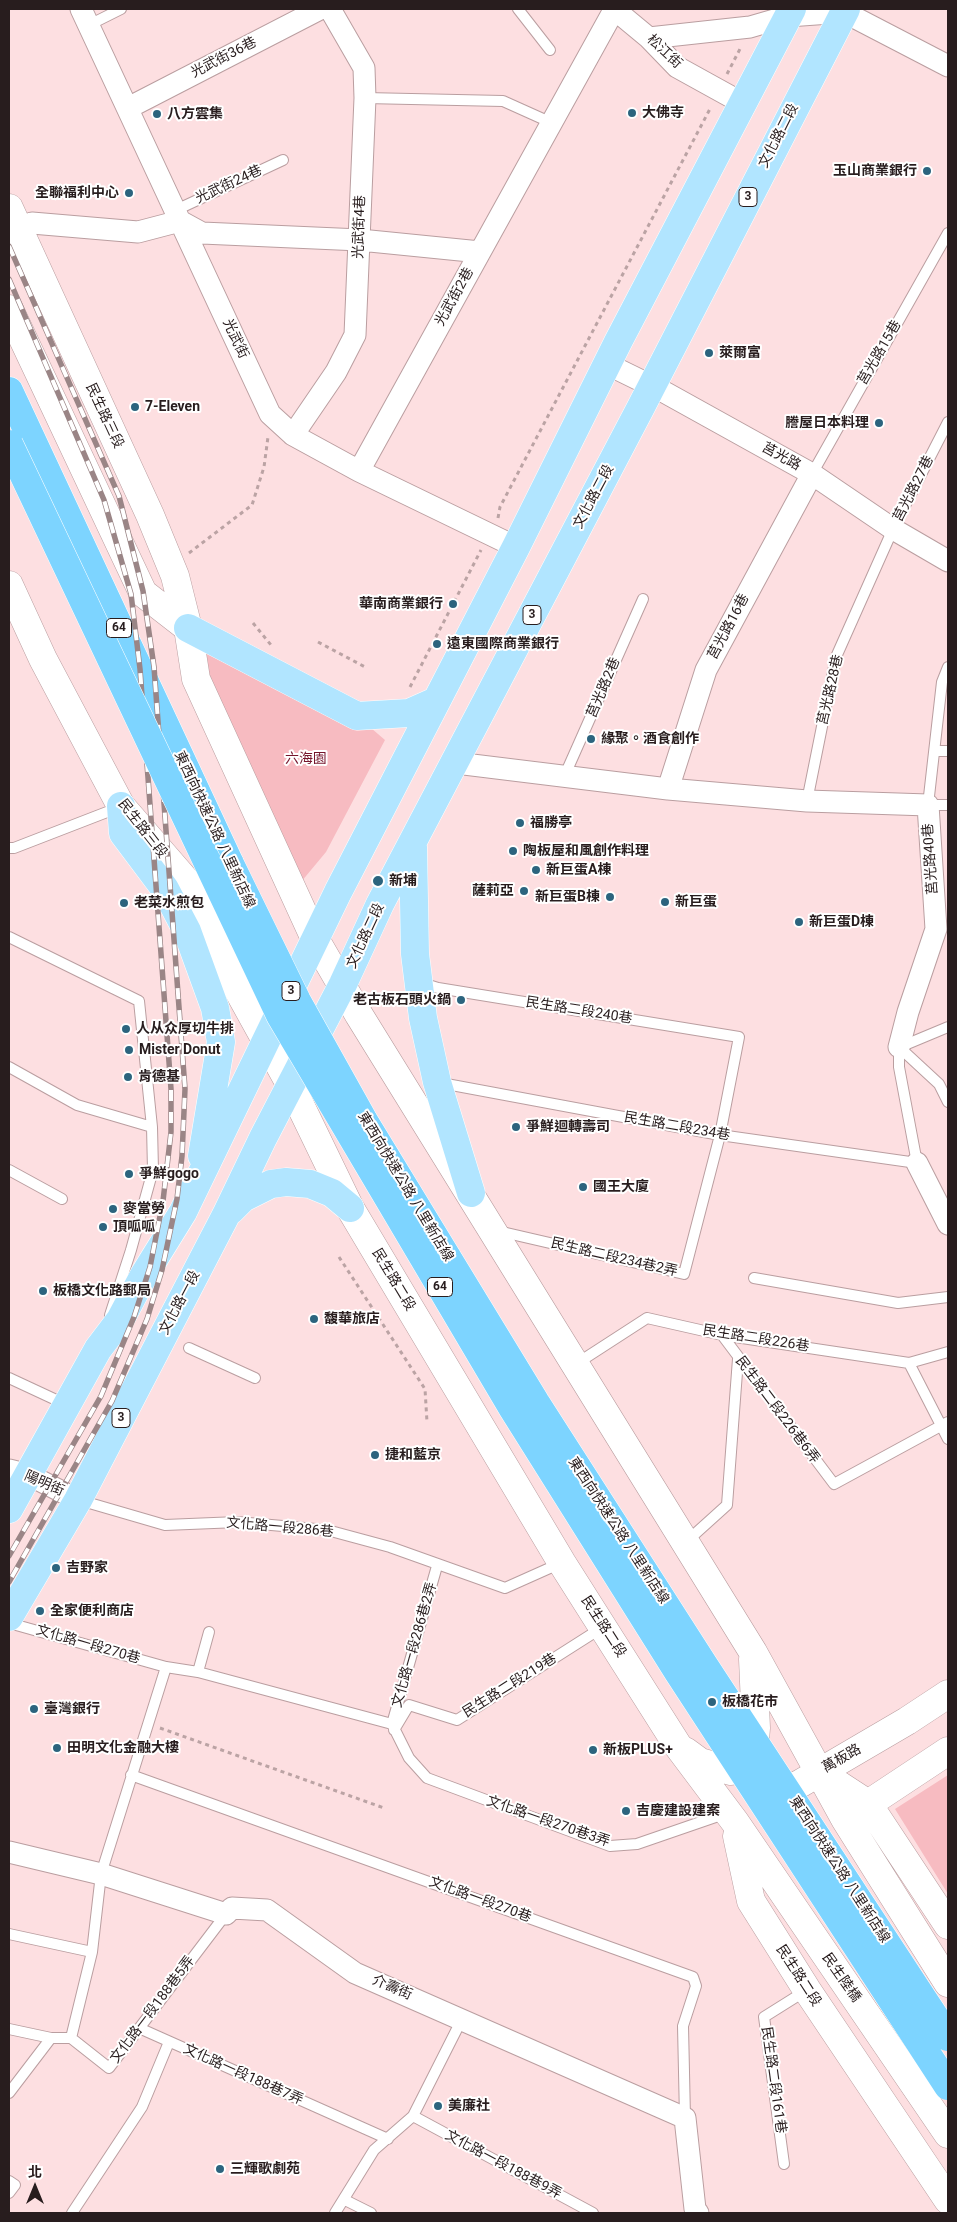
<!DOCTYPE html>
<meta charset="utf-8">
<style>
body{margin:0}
#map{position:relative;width:957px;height:2222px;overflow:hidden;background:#fddfe1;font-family:Roboto,"Noto Sans TC",sans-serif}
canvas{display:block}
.frame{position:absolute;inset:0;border:10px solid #281d1e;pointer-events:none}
.north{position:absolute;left:10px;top:2162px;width:50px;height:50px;-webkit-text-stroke:4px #fff;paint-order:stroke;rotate:0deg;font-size:14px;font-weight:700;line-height:20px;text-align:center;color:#281d1e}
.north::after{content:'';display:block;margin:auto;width:18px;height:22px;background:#281d1e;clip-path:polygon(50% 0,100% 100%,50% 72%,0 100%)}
</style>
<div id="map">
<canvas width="957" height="2222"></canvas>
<div class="frame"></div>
<div class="north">北</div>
</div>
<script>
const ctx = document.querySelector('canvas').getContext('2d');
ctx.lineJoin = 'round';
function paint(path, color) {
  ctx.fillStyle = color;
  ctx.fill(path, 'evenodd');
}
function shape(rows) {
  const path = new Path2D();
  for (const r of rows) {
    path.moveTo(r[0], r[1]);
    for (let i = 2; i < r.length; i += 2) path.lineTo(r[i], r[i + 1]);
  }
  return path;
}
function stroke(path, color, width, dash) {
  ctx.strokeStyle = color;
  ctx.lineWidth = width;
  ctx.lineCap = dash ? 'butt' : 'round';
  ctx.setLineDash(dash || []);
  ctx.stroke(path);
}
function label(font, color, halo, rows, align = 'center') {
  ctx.font = font + ' Roboto,"Noto Sans TC",sans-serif';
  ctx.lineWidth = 4;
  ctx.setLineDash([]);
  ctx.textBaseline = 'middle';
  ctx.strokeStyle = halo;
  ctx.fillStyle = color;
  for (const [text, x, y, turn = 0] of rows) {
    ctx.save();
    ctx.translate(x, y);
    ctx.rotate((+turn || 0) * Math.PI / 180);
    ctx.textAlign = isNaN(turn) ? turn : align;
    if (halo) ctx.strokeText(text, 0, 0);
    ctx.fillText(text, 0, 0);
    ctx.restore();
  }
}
const green = shape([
 [188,628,357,716,385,740,326,852,301,882],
 [948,1775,948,1894,895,1809]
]);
const path = shape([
 [727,74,741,47],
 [498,518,500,507,711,107],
 [189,553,252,505,264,467,268,437],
 [253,623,271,645],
 [318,642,365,667],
 [410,687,481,550],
 [339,1257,425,1389,427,1422],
 [160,1728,384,1808]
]);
const lane = shape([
 [518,9,550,50],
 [89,25,121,9],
 [365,98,503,101,552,123],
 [176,210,283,160],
 [812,474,948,233],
 [948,667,942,682,928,805,948,805],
 [935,751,948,751],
 [564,777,643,599],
 [807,801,836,657,893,529,948,422],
 [9,848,14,848,120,807],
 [9,937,139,1001,152,1127],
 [422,983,438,988,739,1037,720,1135,684,1274,498,1231],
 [899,1047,939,1084,948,1102],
 [900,1047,948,1027],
 [9,1067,77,1105,152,1127,153,1170,131,1250,110,1315],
 [441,1083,720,1135,917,1163,899,1067,899,1047],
 [9,1170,62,1199],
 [754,1278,898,1303,948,1297],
 [722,1335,834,1484,948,1422],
 [189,1348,255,1378],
 [909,1363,948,1439],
 [576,1364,647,1318,722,1335,909,1363,948,1352],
 [9,1378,67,1405],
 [79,1500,165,1525,238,1522,327,1530,390,1547,505,1588,561,1563],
 [686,1542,727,1505,738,1359],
 [9,1623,166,1667,198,1672,392,1724,409,1758,427,1778,610,1846,637,1844,727,1813],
 [198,1672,209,1632],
 [392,1724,437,1566],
 [394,1730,409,1705,457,1720,603,1627],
 [131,1775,693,1977,696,1986,683,2026,685,2118],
 [9,1934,92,1952],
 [139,2028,388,2139],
 [9,2029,51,2038,71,2038],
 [71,2038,92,1952,101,1874,166,1667],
 [71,2038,109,2068,226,1914],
 [9,2093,51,2038],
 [413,2116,593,2213],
 [784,2164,764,2017,807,1990],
 [9,2181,15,2185,9,2193],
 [345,2200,371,2213],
 [72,2213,142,2107,169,2042],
 [335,2213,374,2150,413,2116,462,2019]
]);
const street = shape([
 [81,9,270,414,293,435,359,471,516,547],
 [614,9,649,38,677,67,744,104],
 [649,38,750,27,788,16,844,12,948,66],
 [128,108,320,9],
 [18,228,32,223,138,232,180,221,202,233,360,240,480,252],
 [607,364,666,393,812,474,893,529,948,561],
 [293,435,336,372,355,335,365,98,364,68,330,9],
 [359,471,614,10],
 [456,763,668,789,807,801,928,805,936,929,908,1012,899,1047],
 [668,789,706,670,812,474],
 [917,1163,948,1224],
 [9,1470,29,1475,78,1500],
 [9,1852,101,1874,226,1914,232,1908,267,1910,355,1973,685,2118,695,2209,698,2213]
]);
const secondary = shape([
 [9,208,150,515,175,576,188,628,196,679,315,939,359,1015,753,1652,845,1819,948,1983],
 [9,309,143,593,188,628],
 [9,585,43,659,121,806,186,881,238,990,290,1084,350,1208,562,1563,678,1746,735,1822,948,2134],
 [685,1751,700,1762,731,1771,749,1764,754,1753,756,1728,753,1659],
 [822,1774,868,1804,948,1925],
 [767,1803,907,1721,948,1694],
 [868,1804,948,1751],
 [737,1836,751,1901,807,1990,948,2200]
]);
const primary = shape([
 [188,628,357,716,409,713,436,701],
 [121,806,123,833,165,889,187,931,215,1008,221,1042,202,1156],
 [413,847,415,954,423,1018,437,1082,471,1193],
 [231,1210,243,1198,271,1184,286,1182,310,1184,332,1193,350,1208],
 [9,1509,98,1349,120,1320,144,1275,183,1212,338,892,516,547,618,342,792,9],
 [9,1617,78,1500,226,1215,263,1138,343,984,380,904,641,407,846,9]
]);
const highway = shape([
 [9,391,230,864]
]);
const rail = shape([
 [9,246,119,496,143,591,154,667,185,1089,182,1156,177,1199,162,1270,147,1319,112,1401,9,1582],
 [9,279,104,500,131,594,140,669,171,1089,171,1132,163,1201,150,1267,134,1317,101,1396,9,1556]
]);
const highwayBridge = shape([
 [9,444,280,1015,513,1409,678,1672,948,2086],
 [230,864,297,1001,364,1121,536,1403,704,1665,948,2037]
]);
const markers = [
 [632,113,5,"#2c647e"],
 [157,114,5,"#2c647e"],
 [927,171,5,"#2c647e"],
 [129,193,5,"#2c647e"],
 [709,353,5,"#2c647e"],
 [135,407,5,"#2c647e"],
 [879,423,5,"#2c647e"],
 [453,604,5,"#2c647e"],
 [437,644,5,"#2c647e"],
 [591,739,5,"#2c647e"],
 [520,823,5,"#2c647e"],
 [513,851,5,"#2c647e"],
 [536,870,5,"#2c647e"],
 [378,881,6,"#2c647e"],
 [524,891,5,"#2c647e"],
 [610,897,5,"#2c647e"],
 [665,902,5,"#2c647e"],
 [124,903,5,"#2c647e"],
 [799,922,5,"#2c647e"],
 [461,1000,5,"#2c647e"],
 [126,1029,5,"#2c647e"],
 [129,1050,5,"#2c647e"],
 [128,1077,5,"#2c647e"],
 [516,1127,5,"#2c647e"],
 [129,1174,5,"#2c647e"],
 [583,1187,5,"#2c647e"],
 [113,1209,5,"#2c647e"],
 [103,1227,5,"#2c647e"],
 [43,1291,5,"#2c647e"],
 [314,1319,5,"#2c647e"],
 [375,1455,5,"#2c647e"],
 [56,1568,5,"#2c647e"],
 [40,1611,5,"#2c647e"],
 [712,1702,5,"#2c647e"],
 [34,1709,5,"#2c647e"],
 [57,1748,5,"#2c647e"],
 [593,1750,5,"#2c647e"],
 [626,1811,5,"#2c647e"],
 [438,2106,5,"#2c647e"],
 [220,2169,5,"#2c647e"]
];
const shields = [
 [748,197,18],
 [532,615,18],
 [119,628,25],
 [291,991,18],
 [440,1287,25],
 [121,1418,18]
];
const shieldNames = [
 ["3",748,197],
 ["3",532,615],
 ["64",119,628],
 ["3",291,991],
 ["64",440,1287],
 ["3",121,1418]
];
const streetNames = [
 ["松江街",664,52,43],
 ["光武街36巷",224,58,-27],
 ["文化路二段",779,136,-63],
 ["光武街24巷",229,185,-25],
 ["光武街4巷",360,227,-88],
 ["光武街2巷",455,297,-61],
 ["光武街",235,339,65],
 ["莒光路15巷",880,353,-60],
 ["民生路三段",104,416,65],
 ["莒光路",781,457,29],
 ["莒光路27巷",914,489,-63],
 ["文化路二段",594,497,-62],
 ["莒光路16巷",729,627,-62],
 ["莒光路2巷",604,688,-67],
 ["莒光路28巷",831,690,-77],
 ["民生路三段",142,829,52],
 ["東西向快速公路 八里新店線",214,830,65],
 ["莒光路40巷",931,859,-94],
 ["文化路二段",366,936,-65],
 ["民生路二段240巷",579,1011,9],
 ["民生路二段234巷",677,1127,10],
 ["東西向快速公路 八里新店線",405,1187,59],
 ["民生路二段234巷2弄",614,1258,13],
 ["民生路二段",393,1280,59],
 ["文化路一段",180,1303,-62],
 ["民生路二段226巷",756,1339,9],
 ["民生路二段226巷6弄",777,1410,53],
 ["陽明街",44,1484,24],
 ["文化路一段286巷",280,1528,5],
 ["東西向快速公路 八里新店線",618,1531,57],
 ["民生路二段",603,1627,57],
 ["文化路一段270巷",88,1645,16],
 ["文化路一段286巷2弄",415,1645,-74],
 ["民生路二段219巷",510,1686,-32],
 ["萬板路",842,1759,-30],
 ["文化路一段270巷3弄",548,1822,19],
 ["東西向快速公路 八里新店線",839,1870,57],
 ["文化路一段270巷",480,1900,20],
 ["民生路二段",798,1976,57],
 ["民生陸橋",841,1978,55],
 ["介壽街",392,1988,23],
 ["文化路一段188巷5弄",153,2010,-53],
 ["文化路一段188巷7弄",243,2075,24],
 ["民生路二段161巷",773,2080,82],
 ["文化路一段188巷9弄",503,2165,28]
];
const poiNames = [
 ["大佛寺",642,113],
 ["八方雲集",167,114],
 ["玉山商業銀行",917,171,"right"],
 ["全聯福利中心",119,193,"right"],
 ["萊爾富",719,353],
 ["7-Eleven",145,407],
 ["謄屋日本料理",869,423,"right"],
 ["華南商業銀行",443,604,"right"],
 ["遠東國際商業銀行",447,644],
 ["緣聚。酒食創作",601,739],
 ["福勝亭",530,823],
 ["陶板屋和風創作料理",523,851],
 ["新巨蛋A棟",546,870],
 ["新埔",389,881],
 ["薩莉亞",514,891,"right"],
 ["新巨蛋B棟",600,897,"right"],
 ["新巨蛋",675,902],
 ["老菜水煎包",134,903],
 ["新巨蛋D棟",809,922],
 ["老古板石頭火鍋",451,1000,"right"],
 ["人从众厚切牛排",136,1029],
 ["Mister Donut",139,1050],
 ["肯德基",138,1077],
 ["爭鮮迴轉壽司",526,1127],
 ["爭鮮gogo",139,1174],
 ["國王大廈",593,1187],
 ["麥當勞",123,1209],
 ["頂呱呱",113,1227],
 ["板橋文化路郵局",53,1291],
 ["馥華旅店",324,1319],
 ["捷和藍京",385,1455],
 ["吉野家",66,1568],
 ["全家便利商店",50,1611],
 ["板橋花市",722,1702],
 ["臺灣銀行",44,1709],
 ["田明文化金融大樓",67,1748],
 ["新板PLUS+",603,1750],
 ["吉慶建設建案",636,1811],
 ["美廉社",448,2106],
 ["三輝歌劇苑",230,2169]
];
const parkNames = [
 ["六海園",306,759]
];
paint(green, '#f7bbc1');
stroke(lane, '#ba9ea0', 12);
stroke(street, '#ba9ea0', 23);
stroke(secondary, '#ba9ea0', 29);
stroke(primary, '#fff', 29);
stroke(highway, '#fff', 29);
stroke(path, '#bba3a4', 3, [4, 4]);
stroke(lane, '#fff', 10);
stroke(street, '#fff', 21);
stroke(secondary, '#fff', 28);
stroke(primary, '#b1e5ff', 28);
stroke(highway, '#7dd4ff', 28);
stroke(rail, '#9a8586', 5.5);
stroke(rail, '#fff', 4, [11]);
stroke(highwayBridge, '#fff', 29, []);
stroke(highwayBridge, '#7dd4ff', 28);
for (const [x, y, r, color] of markers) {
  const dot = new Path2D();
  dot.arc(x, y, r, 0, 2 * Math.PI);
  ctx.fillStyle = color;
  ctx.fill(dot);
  stroke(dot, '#fff', 2);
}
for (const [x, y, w] of shields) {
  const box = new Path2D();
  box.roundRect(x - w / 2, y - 9.5, w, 19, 4);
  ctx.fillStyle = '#fff';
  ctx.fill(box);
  stroke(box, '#281d1e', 1);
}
label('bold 12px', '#281d1e', null, shieldNames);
label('14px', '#281d1e', '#fff', streetNames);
label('bold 14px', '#281d1e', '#fff', poiNames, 'left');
label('14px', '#75162d', '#fff', parkNames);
</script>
